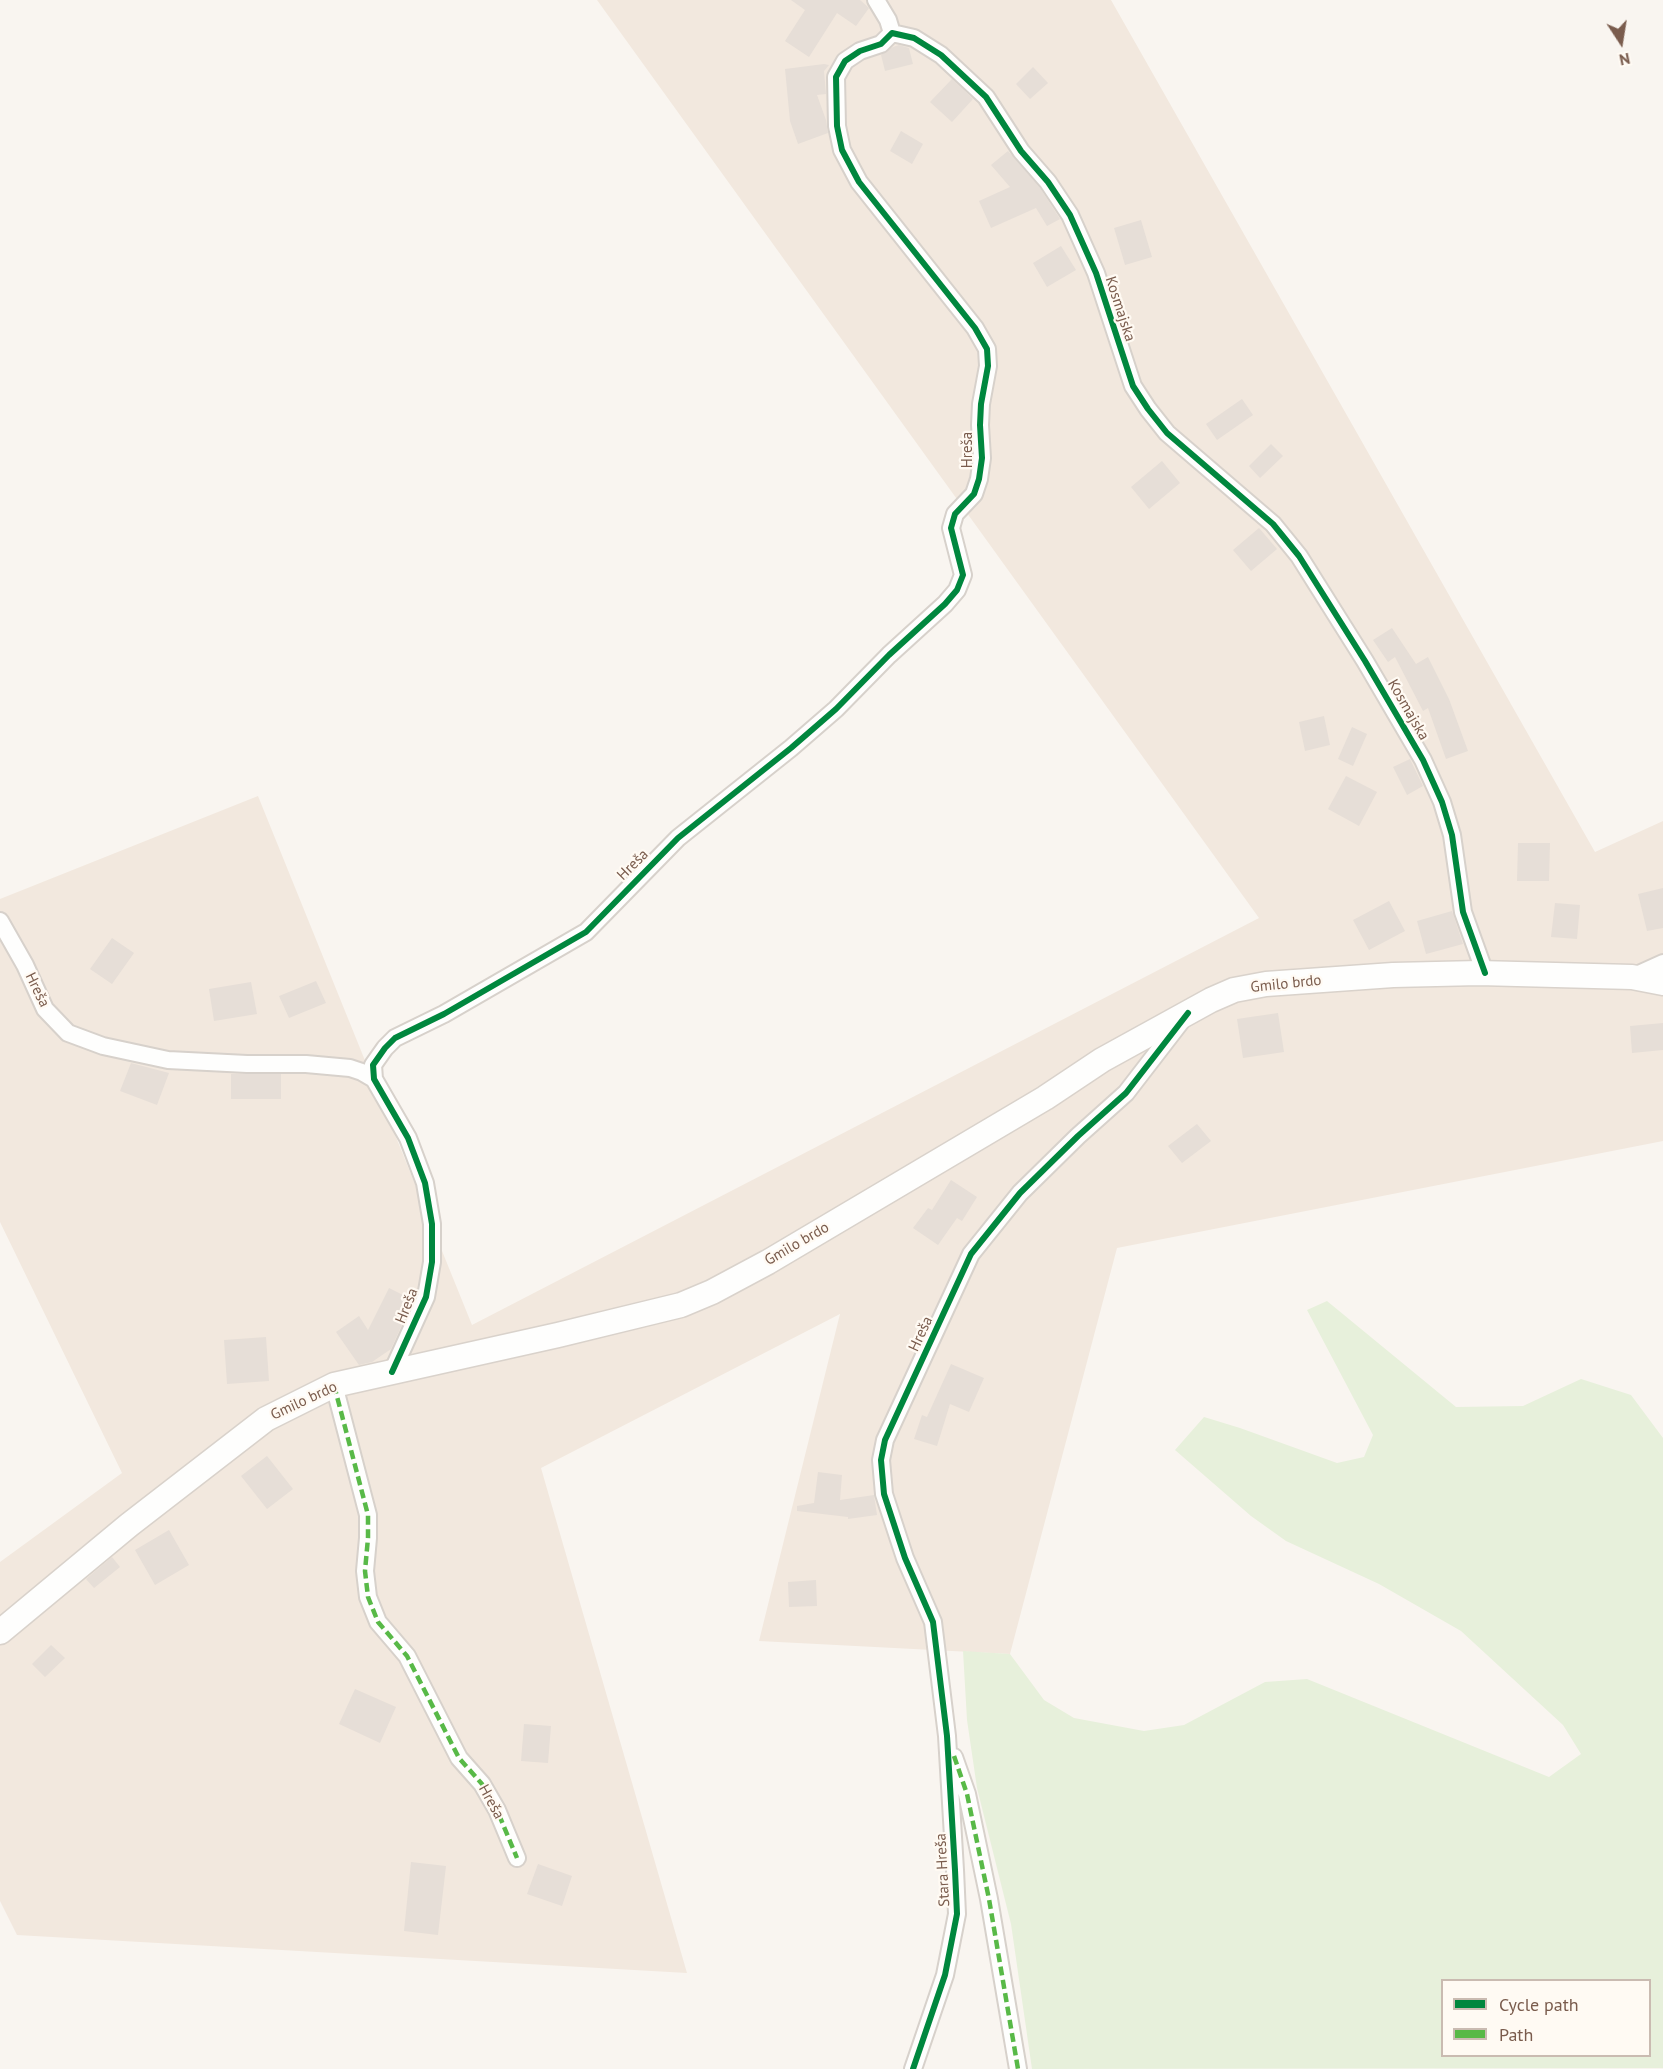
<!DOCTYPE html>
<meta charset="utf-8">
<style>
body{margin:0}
#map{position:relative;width:1663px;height:2069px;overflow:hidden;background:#f9f5f0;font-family:"PT Sans",sans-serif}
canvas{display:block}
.legend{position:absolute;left:1441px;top:1979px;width:210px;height:78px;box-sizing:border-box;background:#fffaf3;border:2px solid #cabbb1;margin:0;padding:8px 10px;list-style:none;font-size:18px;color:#7a5c4d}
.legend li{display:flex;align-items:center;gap:12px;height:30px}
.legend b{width:30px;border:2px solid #cabbb1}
.north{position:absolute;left:1591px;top:12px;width:60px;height:60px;-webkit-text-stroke:4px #fffaf3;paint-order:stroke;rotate:168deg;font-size:16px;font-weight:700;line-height:24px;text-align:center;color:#7a5c4d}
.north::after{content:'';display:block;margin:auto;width:21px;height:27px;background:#7a5c4d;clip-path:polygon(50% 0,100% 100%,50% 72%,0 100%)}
</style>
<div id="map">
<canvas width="1663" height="2069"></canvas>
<ul class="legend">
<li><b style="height:8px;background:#00873e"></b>Cycle path</li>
<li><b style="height:8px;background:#58b947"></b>Path</li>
</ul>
<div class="north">N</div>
</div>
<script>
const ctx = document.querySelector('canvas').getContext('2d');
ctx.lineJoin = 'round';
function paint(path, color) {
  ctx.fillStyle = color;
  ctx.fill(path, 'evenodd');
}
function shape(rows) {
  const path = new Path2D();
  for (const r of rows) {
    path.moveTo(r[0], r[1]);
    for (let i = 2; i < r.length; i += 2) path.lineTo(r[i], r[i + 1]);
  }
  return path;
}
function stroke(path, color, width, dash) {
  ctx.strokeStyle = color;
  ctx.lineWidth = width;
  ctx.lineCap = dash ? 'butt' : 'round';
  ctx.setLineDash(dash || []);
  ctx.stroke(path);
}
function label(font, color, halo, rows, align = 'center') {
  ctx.font = font + ' "PT Sans",sans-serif';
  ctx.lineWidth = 4.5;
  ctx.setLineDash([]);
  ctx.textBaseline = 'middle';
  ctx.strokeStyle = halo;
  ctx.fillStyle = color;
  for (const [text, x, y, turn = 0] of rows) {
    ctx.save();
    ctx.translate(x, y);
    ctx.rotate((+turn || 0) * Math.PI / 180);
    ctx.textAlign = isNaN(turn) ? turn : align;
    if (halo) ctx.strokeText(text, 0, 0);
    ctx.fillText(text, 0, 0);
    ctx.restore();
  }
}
const residential = shape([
 [597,0,1111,0,1595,852,1663,821,1663,1141,1117,1248,1010,1654,759,1641,840,1314,541,1468,687,1973,17,1935,0,1901,0,1562,122,1473,0,1222,0,899,258,796,472,1325,1259,918]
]);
const green = shape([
 [1327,1301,1456,1407,1523,1406,1581,1379,1631,1395,1663,1438,1663,2068,1032,2069,1011,1924,977,1788,967,1720,963,1651,1010,1654,1044,1700,1074,1718,1144,1731,1184,1725,1265,1682,1307,1679,1549,1777,1581,1754,1563,1725,1461,1631,1379,1584,1286,1541,1251,1516,1175,1450,1204,1417,1240,1428,1337,1463,1364,1457,1373,1435,1307,1310],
 [1442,1980,1650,1980,1650,2056,1442,2056]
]);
const building = shape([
 [791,0,860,0,869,8,856,26,837,13,809,57,785,41,805,10],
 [899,45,909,48,913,64,885,71,881,55,893,47],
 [824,64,829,65,824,71,826,94,817,95,826,120,828,133,798,144,790,121,785,69],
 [1033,67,1048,83,1030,99,1016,84],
 [952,79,973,99,952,122,930,102],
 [901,131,923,144,912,164,890,151],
 [1008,151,1040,188,1060,219,1047,226,1036,208,991,228,979,201,1010,187,991,165],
 [1141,220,1152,257,1125,265,1114,228],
 [1061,246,1076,270,1047,287,1033,263],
 [1242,399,1253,415,1217,440,1206,424],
 [1271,444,1283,456,1260,478,1249,466],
 [1162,461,1180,483,1149,509,1131,487],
 [1259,528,1277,549,1251,571,1233,550],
 [1392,628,1416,664,1428,657,1449,699,1468,751,1446,759,1428,708,1423,711,1395,657,1388,662,1373,640],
 [1324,716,1330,745,1305,751,1299,722],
 [1352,727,1367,734,1353,766,1338,759],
 [1410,759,1423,786,1407,795,1393,767],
 [1346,776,1377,792,1359,826,1328,809],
 [1518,843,1550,843,1549,881,1517,881],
 [1663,888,1663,928,1647,931,1638,894],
 [1389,901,1405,931,1369,950,1353,920],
 [1555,903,1580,905,1577,939,1551,937],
 [1452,911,1463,944,1426,954,1417,921],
 [112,938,134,953,112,984,90,969],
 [316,981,326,1003,289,1018,279,996],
 [251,982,257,1014,214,1021,209,989],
 [1278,1013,1284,1052,1243,1058,1237,1019],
 [1663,1023,1663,1050,1632,1053,1630,1026],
 [131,1063,169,1073,157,1105,120,1091],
 [231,1074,281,1074,281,1099,231,1099],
 [1197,1124,1211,1141,1182,1163,1168,1146],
 [951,1180,977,1197,962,1221,957,1218,938,1245,913,1228,928,1208,932,1210],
 [389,1288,413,1300,391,1349,372,1362,359,1365,336,1332,359,1316,368,1330],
 [266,1337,269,1381,227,1384,224,1340],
 [951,1364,984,1378,969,1412,950,1404,937,1446,914,1439,922,1415,927,1417],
 [267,1456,293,1489,267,1509,241,1476],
 [818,1472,842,1475,840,1500,874,1495,877,1515,848,1519,848,1517,797,1511,797,1506,814,1503],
 [169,1530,189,1565,155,1585,135,1550],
 [112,1557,120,1567,94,1588,86,1579],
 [816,1580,817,1606,789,1607,788,1582],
 [51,1645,65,1658,45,1677,32,1664],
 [355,1689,396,1707,380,1743,339,1724],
 [524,1724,551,1726,548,1763,521,1761],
 [411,1862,446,1866,438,1935,404,1931],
 [538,1864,572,1876,562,1906,527,1894]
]);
const minor = shape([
 [876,0,888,20,892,33],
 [892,33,914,38,941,55,986,97,1021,151,1048,182,1070,215,1096,273,1133,386,1148,409,1167,433,1273,524,1299,556,1365,661,1423,760,1442,802,1452,835,1463,912,1485,973],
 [0,921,25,965,45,1009,68,1033,103,1046,168,1060,247,1064,306,1064,350,1068,362,1072,374,1079],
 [1632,977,1663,963],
 [392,1372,426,1297,432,1262,432,1224,425,1183,408,1138,374,1079,373,1065,385,1048,395,1038,444,1014,586,932,678,838,791,748,836,709,889,655,945,604,957,590,963,575,951,528,955,514,974,494,979,479,982,458,980,425,981,404,988,366,987,349,975,328,859,182,842,150,837,126,836,77,845,61,860,51,881,44,892,33],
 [334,1385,368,1515,368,1538,365,1571,368,1597,378,1622,407,1656,459,1758,482,1784,497,1810,517,1858],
 [954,1757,967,1794,989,1899,1018,2069],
 [913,2069,945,1975,957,1914,955,1870,947,1736,933,1622,905,1558,884,1494,881,1460,885,1440,971,1254,1020,1193,1078,1136,1126,1093,1183,1019]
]);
const secondary = shape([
 [0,1632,129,1525,266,1419,334,1385,558,1335,681,1305,712,1292,768,1262,1045,1098,1102,1060,1211,1000,1234,990,1266,984,1393,975,1479,973,1632,977,1663,983]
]);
const quiet = shape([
 [334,1385,368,1515,368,1538,365,1571,368,1597,378,1622,407,1656,459,1758,482,1784,497,1810,517,1858],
 [954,1756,967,1794,989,1899,1018,2069]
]);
const cycleway = shape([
 [392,1372,426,1297,432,1262,432,1224,425,1183,408,1138,374,1079,373,1065,385,1048,395,1038,444,1014,586,932,678,838,791,748,836,709,889,655,945,604,957,590,963,575,951,528,955,514,974,494,979,479,982,458,980,425,981,404,988,366,987,349,975,328,859,182,842,150,837,126,836,77,845,61,860,51,881,44,892,33,914,38,941,55,986,97,1021,151,1048,182,1070,215,1096,273,1133,386,1148,409,1167,433,1273,524,1299,556,1365,661,1423,760,1442,802,1452,835,1463,912,1485,973],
 [913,2069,945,1975,957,1914,955,1870,947,1736,933,1622,905,1558,884,1494,881,1460,885,1440,971,1254,1020,1193,1078,1136,1126,1093,1188,1013]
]);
const streetNames = [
 ["Kosmajska",1120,309,72],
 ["Hreša",968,450,-90],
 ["Kosmajska",1408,710,60],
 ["Hreša",633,865,-45],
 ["Gmilo brdo",1286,984,-6],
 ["Hreša",37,990,64],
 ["Gmilo brdo",797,1244,-30],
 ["Hreša",407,1306,-68],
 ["Hreša",921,1334,-65],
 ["Gmilo brdo",304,1401,-25],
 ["Hreša",491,1802,61],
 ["Stara Hreša",943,1870,-93]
];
paint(residential, '#f2e8de');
paint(green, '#e7f0db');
paint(building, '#e6ded7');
stroke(minor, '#d7d1cb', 20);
stroke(secondary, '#d9d2cb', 27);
stroke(minor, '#fefefd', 16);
stroke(secondary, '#fefefd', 24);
stroke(quiet, '#58b947', 4.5, [9, 4.5]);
stroke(cycleway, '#00873e', 6);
label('15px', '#7a5c4d', '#fffaf3', streetNames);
</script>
